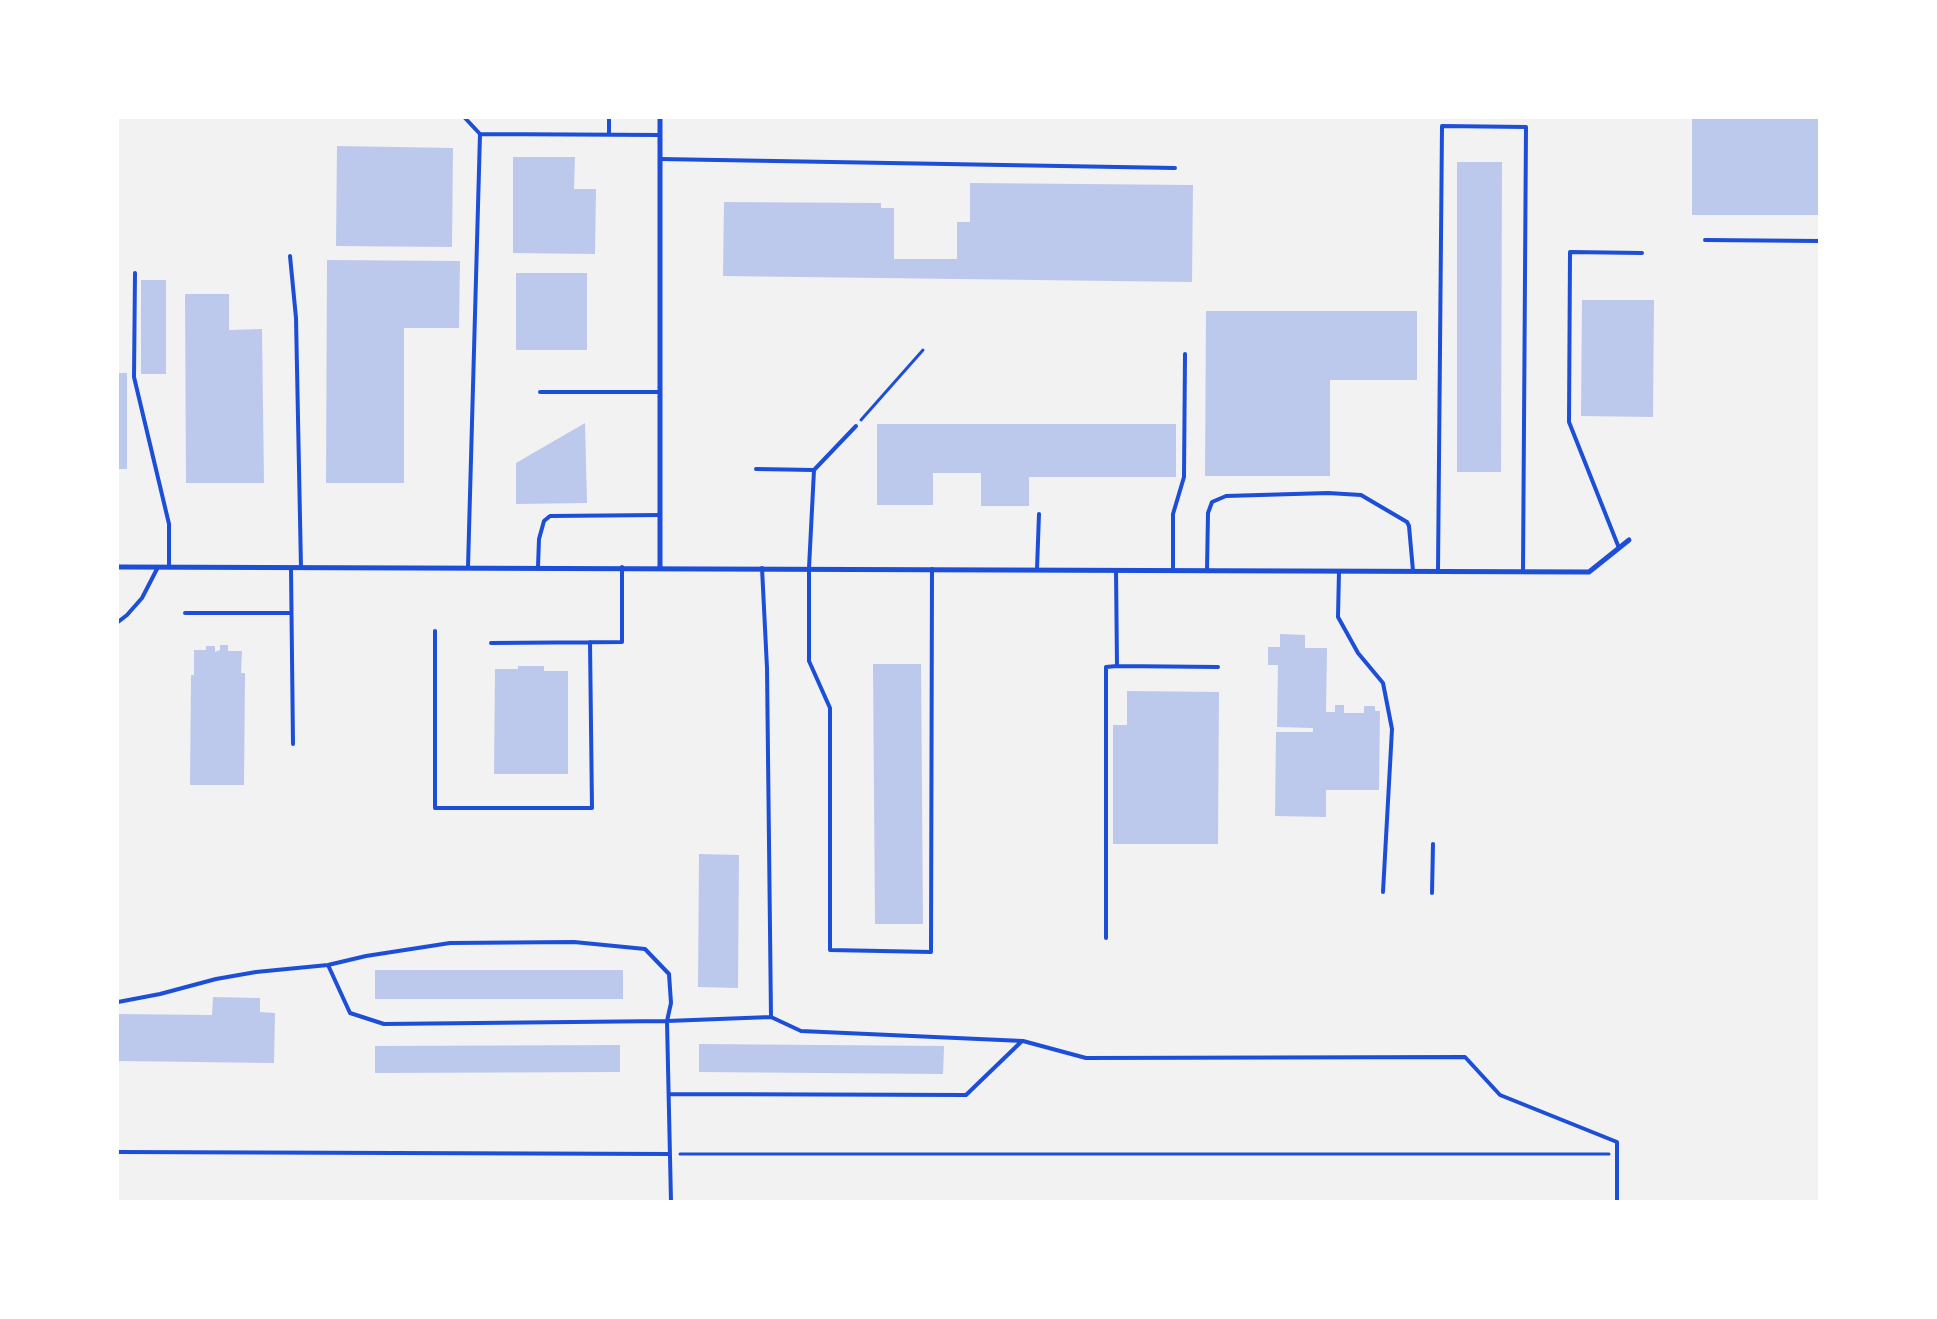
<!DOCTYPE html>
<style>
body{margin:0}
#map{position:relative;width:1937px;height:1319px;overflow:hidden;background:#f2f2f2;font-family:Lato,sans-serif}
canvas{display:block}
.frame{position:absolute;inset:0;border:119px solid #fff;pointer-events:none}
</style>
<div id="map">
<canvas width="1937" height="1319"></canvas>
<div class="frame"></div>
</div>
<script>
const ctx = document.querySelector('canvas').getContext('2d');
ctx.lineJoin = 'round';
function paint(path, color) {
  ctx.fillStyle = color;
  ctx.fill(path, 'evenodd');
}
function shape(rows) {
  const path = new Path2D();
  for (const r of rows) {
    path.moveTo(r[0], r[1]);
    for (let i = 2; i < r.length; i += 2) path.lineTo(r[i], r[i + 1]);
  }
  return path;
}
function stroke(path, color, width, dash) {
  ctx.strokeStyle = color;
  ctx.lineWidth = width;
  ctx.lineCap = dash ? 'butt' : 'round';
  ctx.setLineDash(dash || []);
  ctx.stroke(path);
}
const building = shape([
 [1692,118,1820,118,1820,215,1692,215],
 [337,146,453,148,452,247,336,246],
 [513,157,575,157,574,189,596,189,595,254,513,253],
 [1457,162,1502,162,1501,472,1457,472],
 [970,183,1193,185,1192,282,723,276,724,202,881,203,881,208,894,208,894,259,957,259,957,222,970,222],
 [327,260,460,261,459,328,404,328,404,483,326,483],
 [516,273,587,273,587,350,516,350],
 [141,280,166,280,166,374,141,374],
 [185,294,229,294,229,330,262,329,264,483,186,483],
 [1582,300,1654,300,1653,417,1581,416],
 [1206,311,1417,311,1417,380,1330,380,1330,476,1205,476],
 [118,373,127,373,127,469,118,469],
 [585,423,587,503,516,504,516,463],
 [877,424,1176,424,1176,477,1029,477,1029,506,981,506,981,473,933,473,933,505,877,505],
 [1280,634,1305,635,1305,648,1327,648,1326,712,1335,712,1335,705,1344,705,1344,713,1364,713,1364,706,1375,706,1375,711,1380,711,1379,790,1326,790,1326,817,1275,816,1276,732,1313,732,1313,728,1277,727,1278,665,1268,665,1268,647,1280,647],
 [220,645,228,645,228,651,242,651,241,673,245,673,244,785,190,785,191,675,194,675,194,650,206,650,206,646,215,646,215,652,220,650],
 [873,664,921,664,923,924,875,924],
 [518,666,544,666,544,671,568,671,568,774,494,774,495,669,518,669],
 [1127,691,1219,692,1218,844,1113,844,1113,725,1127,725],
 [699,854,739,855,738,988,698,987],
 [375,970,623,970,623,999,375,999],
 [213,997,260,998,260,1012,275,1013,274,1063,118,1061,118,1014,212,1015],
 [699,1044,944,1046,943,1074,699,1072],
 [620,1045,620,1072,375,1073,375,1046]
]);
const path = shape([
 [861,420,923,350],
 [680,1154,1609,1154]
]);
const service = shape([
 [465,118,480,134],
 [609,118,609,134],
 [660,159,1175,168],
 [1705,240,1820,241],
 [290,256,296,318,301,568],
 [135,273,134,377,169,524,169,567],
 [540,392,660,392],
 [856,426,814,470,809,568,809,661,830,708,830,950,931,952,932,569],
 [756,469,814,470],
 [1619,548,1569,422,1570,252,1642,253],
 [468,567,480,134,660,135],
 [538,567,539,539,544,521,550,516,660,515],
 [291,569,293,744],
 [1037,569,1039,514],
 [1116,570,1117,666,1218,667],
 [1173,570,1173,514,1184,477,1185,354],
 [1207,570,1208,513,1212,502,1226,496,1328,493,1361,495,1407,522,1409,526,1413,571],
 [1339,571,1338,617,1358,653,1383,683,1392,729,1383,892],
 [1438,571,1442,126,1526,127,1523,572],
 [185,613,291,613],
 [118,622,127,615,142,598,158,567],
 [435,631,435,808,592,808,590,642],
 [491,643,622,642,622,567],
 [1432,893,1433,844],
 [1106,938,1106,667,1117,666],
 [118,1002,160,994,216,979,256,972,328,965,366,956,450,943,574,942,645,949,669,974,671,1003,667,1021,384,1024,350,1013,328,965],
 [771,1017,801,1031,1023,1041,1086,1058,1465,1057,1500,1095,1617,1142,1617,1202],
 [669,1094,966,1095,1022,1041],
 [118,1152,670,1154],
 [671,1202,667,1021,771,1017,767,668,762,568]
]);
const minor = shape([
 [660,118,660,567],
 [118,567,1589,572,1629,540]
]);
paint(building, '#bdc9ec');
stroke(path, '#1d4ed8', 3);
stroke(service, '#1d4ed8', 4);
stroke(minor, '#1d4ed8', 5);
</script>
